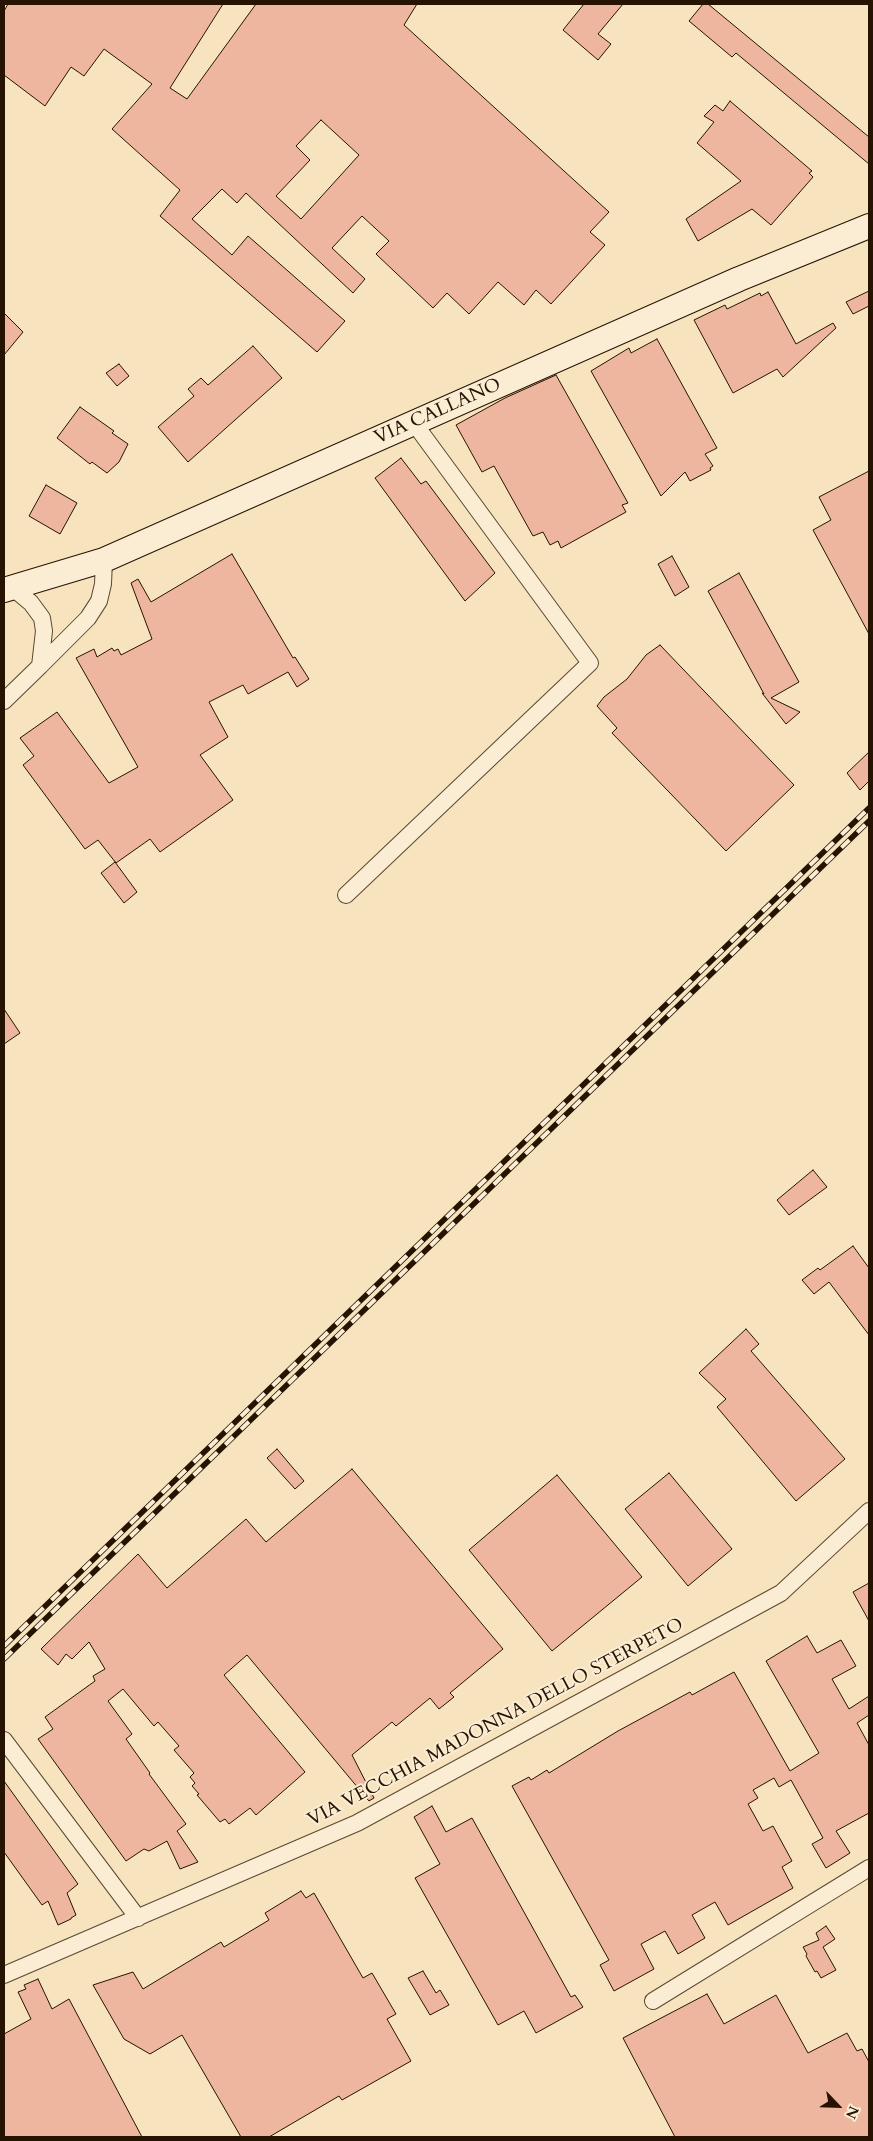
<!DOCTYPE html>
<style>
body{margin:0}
#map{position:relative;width:873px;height:2141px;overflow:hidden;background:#f7e3bd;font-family:Cardo,serif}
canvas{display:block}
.frame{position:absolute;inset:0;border:5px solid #261301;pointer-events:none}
.north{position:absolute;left:813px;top:2081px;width:50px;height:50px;-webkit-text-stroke:4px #faedd4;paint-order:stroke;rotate:114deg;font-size:14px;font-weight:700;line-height:20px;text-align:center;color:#261301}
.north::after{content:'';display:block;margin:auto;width:18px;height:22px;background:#261301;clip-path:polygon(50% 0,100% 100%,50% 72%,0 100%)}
</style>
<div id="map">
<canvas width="873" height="2141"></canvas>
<div class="frame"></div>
<div class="north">N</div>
</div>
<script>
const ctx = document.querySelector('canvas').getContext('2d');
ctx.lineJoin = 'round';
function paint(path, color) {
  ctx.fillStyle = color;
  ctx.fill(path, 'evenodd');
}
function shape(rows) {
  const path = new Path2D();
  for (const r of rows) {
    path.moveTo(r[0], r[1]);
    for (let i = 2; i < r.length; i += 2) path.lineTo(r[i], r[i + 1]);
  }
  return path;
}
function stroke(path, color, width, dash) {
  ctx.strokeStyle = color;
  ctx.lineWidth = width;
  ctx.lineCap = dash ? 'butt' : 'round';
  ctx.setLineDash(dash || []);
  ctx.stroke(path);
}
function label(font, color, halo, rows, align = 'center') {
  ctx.font = font + ' Cardo,serif';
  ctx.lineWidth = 4;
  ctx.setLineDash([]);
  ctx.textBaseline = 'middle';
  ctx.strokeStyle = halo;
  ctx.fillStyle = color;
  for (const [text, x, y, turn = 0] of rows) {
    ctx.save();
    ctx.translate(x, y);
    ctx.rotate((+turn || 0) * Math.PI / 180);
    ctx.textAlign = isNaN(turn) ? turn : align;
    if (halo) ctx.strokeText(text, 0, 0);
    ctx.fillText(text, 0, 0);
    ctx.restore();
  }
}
const building = shape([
 [8,4,223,4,170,88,187,99,256,4,417,4,404,25,609,212,590,232,605,245,551,304,536,290,524,305,498,282,469,314,447,293,433,308,376,254,389,241,362,216,332,248,365,279,353,293,246,193,237,203,222,189,192,219,232,255,248,236,345,321,317,352,160,216,180,190,112,129,152,84,104,49,84,76,71,67,45,106,4,75,4,11,8,4],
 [321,120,359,155,301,219,276,196,310,160,296,146,321,120],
 [584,4,623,4,598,34,611,44,598,60,563,30,584,4],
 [703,4,708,4,869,137,869,164,736,53,732,57,689,21,703,4],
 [730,101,812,171,809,173,813,177,771,225,752,209,698,241,686,219,741,181,697,143,714,122,704,116,715,105,723,111,730,101],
 [869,291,869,306,853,314,846,302,869,291],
 [768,292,796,344,833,323,836,328,783,377,777,369,733,393,694,320,725,305,727,309,760,293,761,296,768,292],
 [4,313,23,332,4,355,4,313],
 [657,339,717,448,705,454,713,466,710,468,711,470,690,481,685,472,661,496,591,371,629,348,631,353,657,339],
 [253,346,282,378,188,462,158,427,194,396,188,389,201,378,208,385,253,346],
 [119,364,129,376,117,386,106,373,119,364],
 [556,375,628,503,622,505,626,512,561,548,558,541,550,545,543,532,533,536,494,466,482,472,456,425,505,398,556,375],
 [80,407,114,431,112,433,128,444,119,462,107,473,92,462,90,464,57,438,80,407],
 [401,458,421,484,426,481,495,573,465,601,375,478,401,458],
 [869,471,869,634,813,530,831,520,819,497,869,471],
 [46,485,77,503,60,534,29,516,46,485],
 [232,554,293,658,295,657,309,679,297,687,288,672,248,694,243,685,209,702,228,737,200,755,233,800,160,852,150,839,116,863,98,840,85,849,23,765,34,756,20,738,57,712,109,783,138,767,76,658,94,649,97,657,112,648,114,651,118,649,121,655,152,639,131,583,138,579,151,602,232,554],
 [672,556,689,587,675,596,658,564,672,556],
 [739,573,799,682,771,698,800,712,786,724,762,693,764,694,708,591,739,573],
 [660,645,794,785,726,851,612,733,617,728,597,706,604,697,627,679,646,655,660,645],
 [869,752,869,781,860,790,847,773,869,752],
 [115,862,137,892,124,903,101,873,115,862],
 [4,1009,20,1033,4,1044,4,1009],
 [813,1170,827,1187,789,1215,777,1200,813,1170],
 [853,1246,869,1268,869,1335,829,1282,814,1294,802,1280,818,1268,820,1270,853,1246],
 [746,1329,759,1344,751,1351,845,1459,796,1501,717,1407,726,1399,699,1373,746,1329],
 [277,1449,304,1481,295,1489,267,1458,277,1449],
 [352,1469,503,1649,450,1693,454,1697,439,1709,430,1698,396,1726,392,1722,352,1755,374,1798,369,1801,247,1655,224,1675,305,1772,256,1815,250,1808,229,1824,225,1819,220,1822,197,1795,199,1794,192,1786,195,1783,190,1777,194,1773,174,1750,179,1746,158,1722,154,1726,123,1689,108,1701,132,1734,126,1739,150,1773,149,1774,186,1824,177,1831,198,1862,180,1869,167,1841,149,1851,144,1849,126,1861,38,1739,53,1729,45,1717,95,1681,93,1676,105,1669,89,1642,72,1659,66,1654,58,1665,41,1649,138,1554,167,1588,246,1519,266,1542,352,1469],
 [669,1473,732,1549,688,1586,625,1509,669,1473],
 [557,1475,642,1577,552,1651,469,1550,557,1475],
 [869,1583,869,1621,853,1592,869,1583],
 [807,1636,817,1653,841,1640,856,1666,832,1679,849,1709,869,1696,869,1715,857,1723,869,1745,869,1813,836,1831,850,1853,826,1868,812,1844,823,1838,791,1780,779,1787,774,1778,753,1790,758,1798,748,1804,763,1831,773,1826,792,1861,782,1867,793,1888,728,1925,715,1902,692,1915,705,1938,678,1954,665,1931,641,1944,654,1969,614,1991,600,1965,609,1960,512,1786,529,1777,531,1780,547,1770,549,1773,618,1731,690,1692,692,1695,734,1672,790,1771,819,1753,766,1661,807,1636],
 [4,1781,78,1884,67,1893,76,1915,71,1918,71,1919,58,1925,48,1901,42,1905,4,1852,4,1781],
 [432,1806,446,1832,472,1818,571,1997,575,1995,583,2007,536,2033,524,2011,498,2025,415,1878,440,1864,414,1817,432,1806],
 [301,1891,306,1898,314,1893,363,1978,372,1973,396,2014,387,2019,411,2061,342,2100,339,2096,269,2137,241,2137,182,2035,150,2054,124,2039,93,1985,133,1972,143,1989,221,1942,224,1947,269,1920,265,1913,301,1891],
 [826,1926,835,1939,823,1947,836,1970,821,1978,817,1971,815,1972,806,1956,807,1954,803,1947,819,1940,816,1933,826,1926],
 [423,1971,436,1993,440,1990,449,2005,430,2015,408,1978,423,1971],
 [38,1979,52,2009,69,1999,142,2137,4,2137,4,2034,31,2019,18,1992,26,1989,24,1985,38,1979],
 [707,1994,724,2024,776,1995,808,2053,847,2033,857,2051,862,2049,869,2062,869,2137,675,2137,623,2038,707,1994]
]);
const street = shape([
 [13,588,31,603,42,618,44,631,40,666,88,618,99,601,103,584,104,560],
 [4,701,40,666],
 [346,895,590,663,414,423],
 [4,1740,138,1918],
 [4,1975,357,1823,781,1593,869,1511],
 [653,2001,869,1868]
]);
const secondary = shape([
 [4,590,104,560,739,279,869,226]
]);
const rail = shape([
 [4,1646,869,808],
 [4,1659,869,821]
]);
const streetNames = [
 ["VIA CALLANO",438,412,-24],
 ["VIA VECCHIA MADONNA DELLO STERPETO",496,1723,-28]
];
paint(building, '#eeb69e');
stroke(building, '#261301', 1);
stroke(street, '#5a4730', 18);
stroke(secondary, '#261301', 26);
stroke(street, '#faedd4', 16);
stroke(secondary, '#faedd4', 24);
stroke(rail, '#261301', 5.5);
stroke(rail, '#faedd4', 4, [11]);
label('19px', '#261301', '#faedd4', streetNames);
</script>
